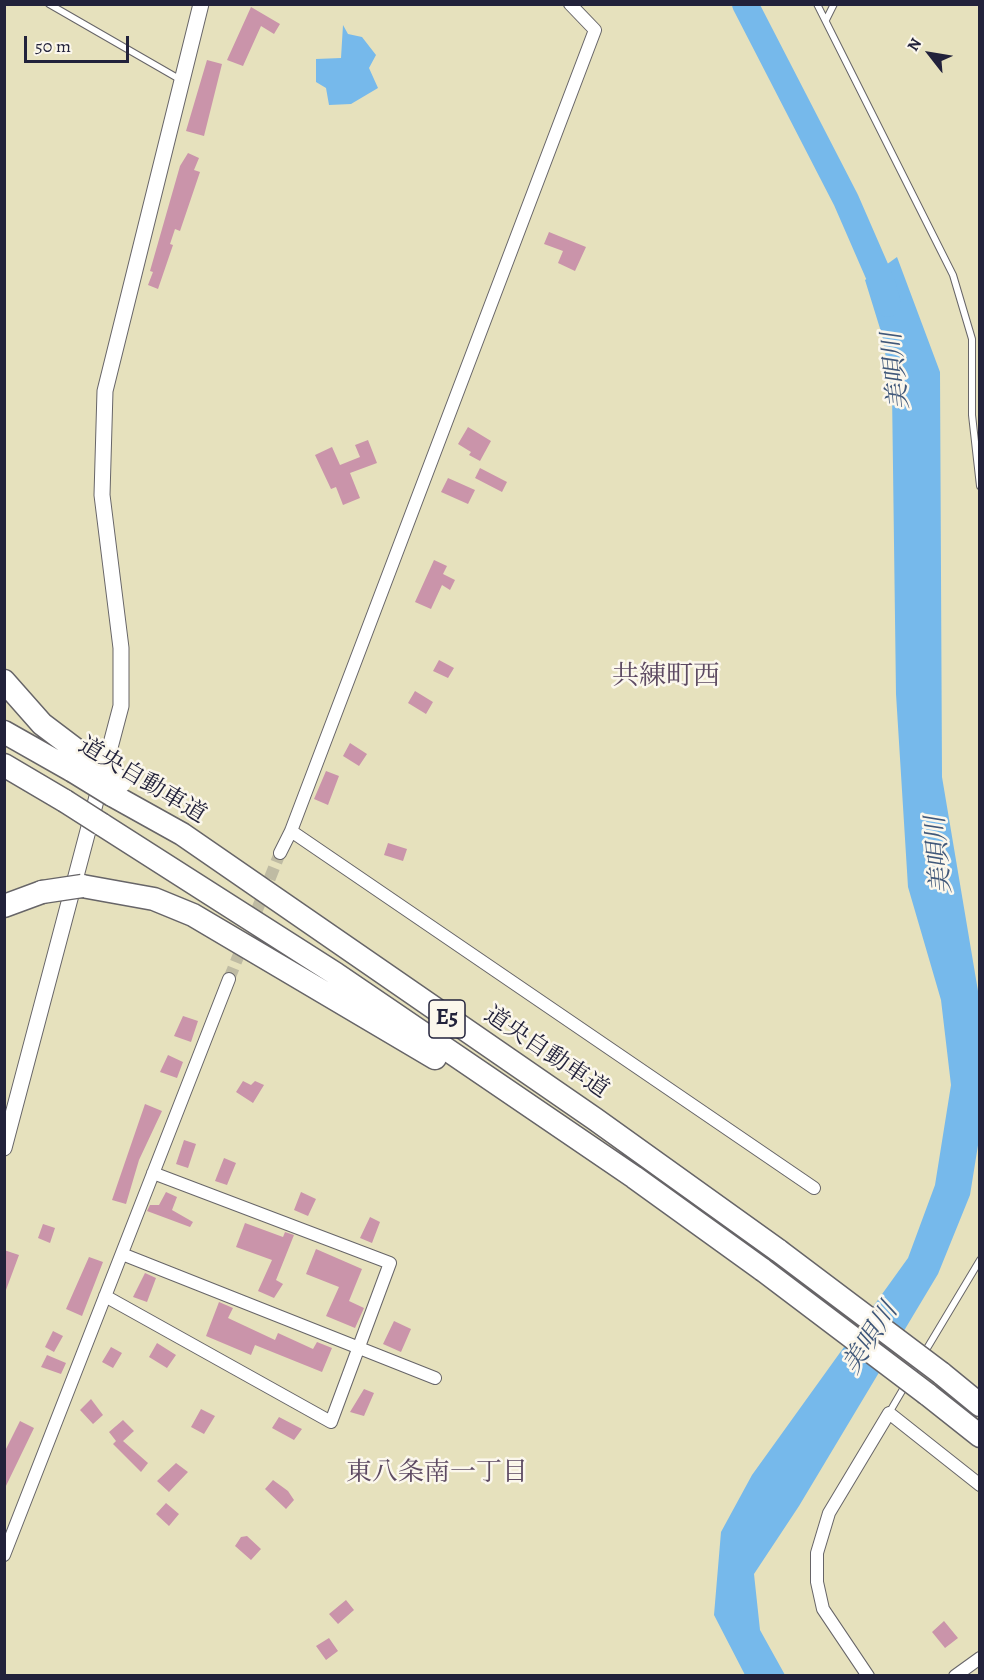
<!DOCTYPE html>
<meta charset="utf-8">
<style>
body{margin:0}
#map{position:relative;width:984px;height:1680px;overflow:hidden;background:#e6e1bd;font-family:Alegreya,serif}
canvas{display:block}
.frame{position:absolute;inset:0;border:6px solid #22223b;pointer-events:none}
.north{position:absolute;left:900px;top:24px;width:60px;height:60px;-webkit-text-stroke:4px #fbf7ec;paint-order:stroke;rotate:301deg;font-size:16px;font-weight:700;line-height:24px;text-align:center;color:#22223b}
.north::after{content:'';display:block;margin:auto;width:21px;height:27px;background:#22223b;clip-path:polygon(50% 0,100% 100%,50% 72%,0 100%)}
.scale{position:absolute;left:24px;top:36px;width:105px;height:27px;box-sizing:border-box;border:3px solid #22223b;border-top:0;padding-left:8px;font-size:18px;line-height:21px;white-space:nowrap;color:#22223b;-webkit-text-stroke:4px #fbf7ec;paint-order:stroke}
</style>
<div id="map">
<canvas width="984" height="1680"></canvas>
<div class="frame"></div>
<div class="north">N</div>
<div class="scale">50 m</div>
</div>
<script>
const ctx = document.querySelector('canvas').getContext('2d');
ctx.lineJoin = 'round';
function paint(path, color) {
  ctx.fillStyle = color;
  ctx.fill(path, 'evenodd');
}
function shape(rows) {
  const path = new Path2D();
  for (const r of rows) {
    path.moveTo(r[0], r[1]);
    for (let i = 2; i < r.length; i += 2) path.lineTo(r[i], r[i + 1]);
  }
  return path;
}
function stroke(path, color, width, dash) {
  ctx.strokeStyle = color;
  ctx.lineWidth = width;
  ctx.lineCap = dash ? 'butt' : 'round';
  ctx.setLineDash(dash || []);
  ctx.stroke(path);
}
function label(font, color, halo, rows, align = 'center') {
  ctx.font = font + ' Alegreya,"Noto Serif JP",serif';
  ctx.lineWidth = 5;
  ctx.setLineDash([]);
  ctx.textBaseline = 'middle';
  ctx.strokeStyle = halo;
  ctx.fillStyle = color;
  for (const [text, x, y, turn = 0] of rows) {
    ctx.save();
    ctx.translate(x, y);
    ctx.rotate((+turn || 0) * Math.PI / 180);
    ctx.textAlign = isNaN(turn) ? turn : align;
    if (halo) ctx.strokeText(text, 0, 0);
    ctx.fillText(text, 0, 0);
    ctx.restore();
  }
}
const water = shape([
 [343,25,348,34,362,37,376,55,369,68,378,88,351,104,329,105,326,88,316,82,316,59,341,58],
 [897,257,940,372,942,777,978,991,979,1139,970,1195,938,1274,799,1506,754,1574,760,1630,785,1675,745,1675,714,1615,721,1532,752,1475,908,1258,935,1185,951,1085,941,1000,908,887,896,694,892,392,882,335,865,280]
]);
const river = shape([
 [745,4,846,200,883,285,888,304]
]);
const building = shape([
 [251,7,280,24,274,34,261,26,243,66,227,60],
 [207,60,222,64,204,136,186,131],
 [188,153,199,158,194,170,200,172,180,231,175,229,170,244,173,245,158,289,148,285,153,272,150,271,180,166],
 [549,232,586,247,575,271,558,263,563,251,544,244],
 [468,427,491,441,480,461,469,455,471,452,458,444],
 [368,440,377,463,350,473,360,498,343,505,336,487,331,489,315,455,332,447,340,465,360,457,355,445],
 [480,468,507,482,502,492,475,478],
 [448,478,475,490,468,504,441,492],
 [434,560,447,566,443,574,455,580,450,590,442,585,431,609,415,602],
 [439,660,454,668,448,678,433,671],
 [415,691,433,702,426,714,408,703],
 [350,743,367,754,359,766,343,756],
 [326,771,339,776,328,805,314,799],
 [388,843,407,849,403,861,384,855],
 [183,1016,198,1021,191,1042,174,1036],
 [168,1055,183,1062,177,1078,160,1072],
 [243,1081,251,1085,255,1081,264,1085,253,1103,236,1092],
 [145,1104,162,1111,139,1160,126,1204,112,1200],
 [184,1140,196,1144,188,1168,176,1164],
 [224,1158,236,1163,227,1185,215,1181],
 [166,1192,177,1197,172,1210,193,1222,190,1227,147,1211,150,1205,159,1205],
 [301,1192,316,1199,308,1216,294,1210],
 [370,1217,380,1222,372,1243,360,1238],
 [245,1223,283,1237,285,1232,294,1235,276,1280,283,1284,274,1298,258,1291,272,1260,236,1247],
 [43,1224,55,1228,50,1243,38,1238],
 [316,1249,362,1269,349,1301,364,1308,355,1328,326,1316,339,1287,306,1274],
 [4,1250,19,1255,6,1290,4,1290],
 [89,1257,103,1262,82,1316,66,1309],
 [145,1273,156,1278,147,1302,133,1297],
 [219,1302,233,1308,228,1318,275,1340,278,1333,313,1349,317,1342,332,1348,322,1372,255,1345,251,1355,206,1336],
 [394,1321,411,1329,401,1352,383,1344],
 [53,1331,63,1336,54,1352,45,1347],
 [157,1343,176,1355,167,1368,149,1357],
 [111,1347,122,1353,113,1368,102,1362],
 [47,1355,66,1363,61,1374,41,1367],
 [364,1389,374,1393,364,1416,350,1412],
 [91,1399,103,1415,93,1424,80,1410],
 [201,1409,215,1416,204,1434,191,1427],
 [279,1417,302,1429,294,1440,272,1428],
 [123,1420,134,1431,123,1441,148,1463,141,1472,113,1444,116,1441,109,1432],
 [20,1421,34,1428,4,1490,4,1453],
 [176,1463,188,1472,169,1492,157,1481],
 [273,1480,288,1491,294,1500,286,1509,265,1489],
 [166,1503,179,1514,169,1526,156,1514],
 [247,1536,261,1549,251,1560,235,1546,241,1537],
 [346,1600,354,1610,338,1624,329,1614],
 [944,1621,958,1638,945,1648,932,1632],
 [329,1638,338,1651,326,1660,316,1646]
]);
const minorTunnel = shape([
 [229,979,280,853]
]);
const service = shape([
 [49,4,181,80],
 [817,4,953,275,972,339,972,415,980,486],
 [826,20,834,4],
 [911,1375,980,1260],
 [889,1413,906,1384]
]);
const minor = shape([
 [291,831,814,1188],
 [280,853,291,831,595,30,570,4],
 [122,1254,435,1378],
 [105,1296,331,1422,390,1263,153,1173],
 [4,1555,229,979],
 [868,1676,823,1609,817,1582,817,1553,829,1513,889,1413,980,1485],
 [955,1676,980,1658]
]);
const tertiary = shape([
 [4,1148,121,706,121,648,102,495,105,391,201,4]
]);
const motorway = shape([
 [4,681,42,724,79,752],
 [4,732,73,771],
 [4,765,65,801],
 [112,795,182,834,595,1119,779,1251],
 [101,824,336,974,634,1177,763,1270],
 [82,886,154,899,193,915,435,1058],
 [4,906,42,892],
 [941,1373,980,1405],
 [927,1394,980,1436]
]);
const motorwayBridge = shape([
 [79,752,120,782],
 [73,771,112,795],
 [65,801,101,824],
 [42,892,82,886],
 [779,1251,941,1373],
 [763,1270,927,1394]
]);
const shields = [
 [447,1019,36]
];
const shieldNames = [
 ["E5",447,1019]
];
const streetNames = [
 ["道央自動車道",142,781,31],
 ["道央自動車道",546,1053,34]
];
const waterNames = [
 ["美唄川",897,371,-96],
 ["美唄川",940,855,-95],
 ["美唄川",871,1339,-57]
];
const neighbourhoodNames = [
 ["東八条南一丁目",437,1474]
];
const quarterNames = [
 ["共練町西",666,677]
];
paint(water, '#76b9eb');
stroke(river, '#76b9eb', 26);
paint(building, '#ca94aa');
stroke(minorTunnel, '#bfbba3', 12, [12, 6]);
stroke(service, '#676568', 8);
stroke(minor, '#676568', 14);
stroke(tertiary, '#676568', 17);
stroke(motorway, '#676568', 25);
stroke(service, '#fff', 6);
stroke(minor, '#fff', 12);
stroke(tertiary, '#fff', 15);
stroke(motorway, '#fff', 22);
stroke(motorwayBridge, '#676568', 25, []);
stroke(motorwayBridge, '#fff', 22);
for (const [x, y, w] of shields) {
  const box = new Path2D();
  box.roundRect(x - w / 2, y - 19, w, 38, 4.5);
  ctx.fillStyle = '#fbf7ec';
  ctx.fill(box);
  stroke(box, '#22223b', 1.5);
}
label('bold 22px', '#22223b', null, shieldNames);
label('24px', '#22223b', '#fbf7ec', streetNames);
label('italic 26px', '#3f5779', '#fbf7ec', waterNames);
label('26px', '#5d4a62', '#fbf7ec', neighbourhoodNames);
label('27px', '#5d4a62', '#fbf7ec', quarterNames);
</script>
